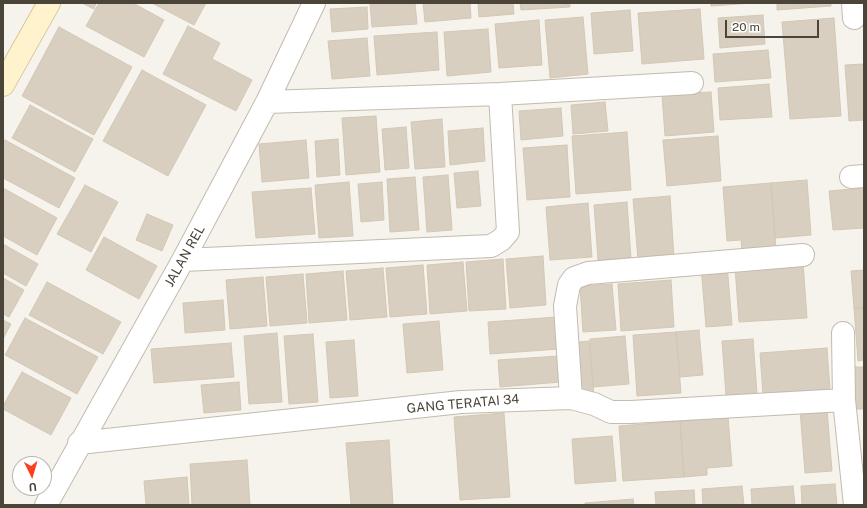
<!DOCTYPE html>
<style>
body{margin:0}
#map{position:relative;width:867px;height:508px;overflow:hidden;background:#f6f3ec;font-family:"Public Sans",sans-serif}
canvas{display:block}
.frame{position:absolute;inset:0;border:4px solid #4b4439;pointer-events:none}
.north{position:absolute;left:12px;top:456px;width:40px;height:40px;box-sizing:border-box;background:#fff;border:1px solid #b7b4b0;border-radius:50%;rotate:175deg;font-size:11px;font-weight:700;line-height:16px;text-align:center;color:#4b4439}
.north::after{content:'';display:block;margin:auto;width:14px;height:18px;background:#fc3f1d;clip-path:polygon(50% 0,100% 100%,50% 72%,0 100%)}
.scale{position:absolute;left:725px;top:20px;width:94px;height:18px;box-sizing:border-box;border:2px solid #4b4439;border-top:0;padding-left:5px;font-size:12px;line-height:14px;white-space:nowrap;color:#4b4439;-webkit-text-stroke:3px #fff;paint-order:stroke}
</style>
<div id="map">
<canvas width="867" height="508"></canvas>
<div class="frame"></div>
<div class="north">U</div>
<div class="scale">20 m</div>
</div>
<script>
const ctx = document.querySelector('canvas').getContext('2d');
ctx.lineJoin = 'round';
function paint(path, color) {
  ctx.fillStyle = color;
  ctx.fill(path, 'evenodd');
}
function shape(rows) {
  const path = new Path2D();
  for (const r of rows) {
    path.moveTo(r[0], r[1]);
    for (let i = 2; i < r.length; i += 2) path.lineTo(r[i], r[i + 1]);
  }
  return path;
}
function stroke(path, color, width, dash) {
  ctx.strokeStyle = color;
  ctx.lineWidth = width;
  ctx.lineCap = dash ? 'butt' : 'round';
  ctx.setLineDash(dash || []);
  ctx.stroke(path);
}
function label(font, color, halo, rows, align = 'center') {
  ctx.font = font + ' "Public Sans",sans-serif';
  ctx.lineWidth = 3.5;
  ctx.setLineDash([]);
  ctx.textBaseline = 'middle';
  ctx.strokeStyle = halo;
  ctx.fillStyle = color;
  for (const [text, x, y, turn = 0] of rows) {
    ctx.save();
    ctx.translate(x, y);
    ctx.rotate((+turn || 0) * Math.PI / 180);
    ctx.textAlign = isNaN(turn) ? turn : align;
    if (halo) ctx.strokeText(text, 0, 0);
    ctx.fillText(text, 0, 0);
    ctx.restore();
  }
}
const building = shape([
 [82,3,96,3,94,9,82,3],
 [99,3,133,3,164,20,144,57,86,26,99,3],
 [152,3,206,3,194,25,152,3],
 [370,3,415,3,417,24,372,27,370,3],
 [423,3,470,3,471,18,425,22,423,3],
 [478,3,513,3,514,14,479,17,478,3],
 [520,3,570,3,570,7,521,10,520,3],
 [711,3,753,3,711,6,711,3],
 [777,3,831,3,831,6,777,10,777,3],
 [367,7,368,29,332,32,330,9,367,7],
 [700,9,704,59,642,64,638,13,700,9],
 [630,10,633,51,594,54,591,13,630,10],
 [763,15,765,44,720,48,718,18,763,15],
 [583,17,588,74,550,78,545,20,583,17],
 [834,18,841,116,790,119,782,22,834,18],
 [539,20,542,65,499,68,495,24,539,20],
 [188,26,220,43,212,59,252,80,236,111,163,74,188,26],
 [59,27,132,67,94,135,22,96,59,27],
 [488,29,491,72,447,76,444,32,488,29],
 [437,32,439,70,377,75,374,36,437,32],
 [367,38,370,76,332,79,328,41,367,38],
 [768,50,771,78,715,82,713,54,768,50],
 [864,64,864,120,849,121,845,65,864,64],
 [142,70,206,105,168,176,103,141,142,70],
 [769,84,772,117,720,120,718,88,769,84],
 [711,92,714,132,665,136,662,95,711,92],
 [605,102,608,131,573,134,571,105,605,102],
 [30,105,93,139,75,172,12,138,30,105],
 [561,108,563,136,521,140,519,111,561,108],
 [376,116,380,172,346,175,342,118,376,116],
 [442,119,445,167,415,169,411,122,442,119],
 [406,127,409,168,385,170,382,129,406,127],
 [483,128,485,161,450,165,448,131,483,128],
 [627,132,631,190,576,194,572,136,627,132],
 [718,136,721,181,667,186,663,140,718,136],
 [338,139,340,175,317,177,315,141,338,139],
 [5,140,75,178,59,208,3,178,3,144,5,140],
 [306,140,309,178,262,182,259,144,306,140],
 [567,145,570,197,527,200,523,148,567,145],
 [478,171,481,206,457,208,454,173,478,171],
 [448,175,452,230,427,232,423,177,448,175],
 [415,177,419,230,390,232,387,179,415,177],
 [807,180,811,235,775,238,771,183,807,180],
 [349,182,353,236,319,238,315,185,349,182],
 [382,182,384,220,361,222,358,184,382,182],
 [771,183,776,249,742,251,741,240,727,241,723,187,771,183],
 [85,185,118,202,91,252,57,234,85,185],
 [3,188,57,218,37,255,3,236,3,188],
 [311,188,315,234,256,238,252,192,311,188],
 [864,188,864,228,833,230,829,191,864,188],
 [670,196,674,257,638,260,633,199,670,196],
 [627,202,631,258,598,260,594,205,627,202],
 [588,203,592,257,550,260,546,207,588,203],
 [147,214,173,225,162,251,136,240,147,214],
 [104,237,157,266,139,299,86,270,104,237],
 [3,244,38,264,26,286,3,273,3,244],
 [543,256,546,305,510,308,506,259,543,256],
 [503,259,506,309,469,311,466,262,503,259],
 [463,262,467,311,430,314,427,265,463,262],
 [803,262,807,318,739,322,735,267,803,262],
 [727,264,732,325,706,327,701,266,727,264],
 [423,265,427,314,390,317,386,268,423,265],
 [383,268,387,317,350,320,346,271,383,268],
 [864,270,864,308,854,308,851,271,864,270],
 [343,271,347,320,309,323,306,274,343,271],
 [303,274,307,323,270,326,266,277,303,274],
 [263,277,267,326,230,329,226,280,263,277],
 [3,278,24,290,9,317,3,314,3,278],
 [671,280,674,327,621,331,618,284,671,280],
 [47,282,121,322,103,354,29,315,47,282],
 [612,284,616,330,583,332,580,286,612,284],
 [223,300,225,330,185,333,183,303,223,300],
 [854,308,864,308,864,360,858,361,854,308],
 [557,317,559,349,490,354,488,322,557,317],
 [25,318,98,357,77,394,5,355,25,318],
 [3,320,11,324,3,339,3,320],
 [439,321,443,370,407,373,403,324,439,321],
 [699,330,703,375,680,377,676,332,699,330],
 [676,332,681,393,637,396,633,335,676,332],
 [277,333,282,402,249,404,244,336,277,333],
 [313,334,318,402,289,404,284,336,313,334],
 [625,336,629,384,593,387,590,339,625,336],
 [753,339,757,393,726,396,722,341,753,339],
 [354,340,358,396,330,398,326,342,354,340],
 [589,341,594,396,574,397,569,343,589,341],
 [231,343,234,377,154,383,151,349,231,343],
 [827,348,830,390,763,395,760,353,827,348],
 [559,356,561,382,500,387,498,360,559,356],
 [852,367,864,367,864,409,855,409,852,367],
 [22,372,71,398,51,435,3,409,3,406,22,372],
 [239,382,241,410,204,413,201,385,239,382],
 [827,409,832,471,805,473,800,410,827,409],
 [504,413,510,497,460,500,454,417,504,413],
 [728,417,732,466,707,468,707,475,684,477,680,421,728,417],
 [680,421,684,477,623,481,619,426,680,421],
 [612,436,616,481,575,484,572,439,612,436],
 [389,440,393,505,351,505,346,443,389,440],
 [247,460,250,505,192,505,190,464,247,460],
 [187,477,189,505,146,505,144,481,187,477],
 [835,484,837,505,802,505,801,486,835,484],
 [742,486,744,505,703,505,702,489,742,486],
 [793,486,795,505,752,505,751,489,793,486],
 [694,490,695,505,656,505,655,492,694,490],
 [633,499,634,505,585,505,585,503,633,499]
]);
const minor = shape([
 [853,3,854,18],
 [267,102,500,94,692,83],
 [851,177,864,176],
 [183,260,491,246,501,240,508,232,500,94],
 [843,333,844,400,855,505],
 [571,398,565,306,569,285,574,278,588,273,803,255],
 [79,443,461,402,571,398,594,404,611,412,631,412,844,400],
 [46,505,183,260,267,102,314,3]
]);
const secondary = shape([
 [3,85,49,3]
]);
const streetNames = [
 ["JALAN REL",185,256,-61],
 ["GANG TERATAI 34",463,404,-5]
];
paint(building, '#d8cfc1');
stroke(building, '#d3c7b4', 1);
stroke(minor, '#c2bbae', 24);
stroke(secondary, '#d6c79b', 24);
stroke(minor, '#fff', 22);
stroke(secondary, '#fff3cd', 22);
label('13px', '#4b4439', '#fff', streetNames);
</script>
